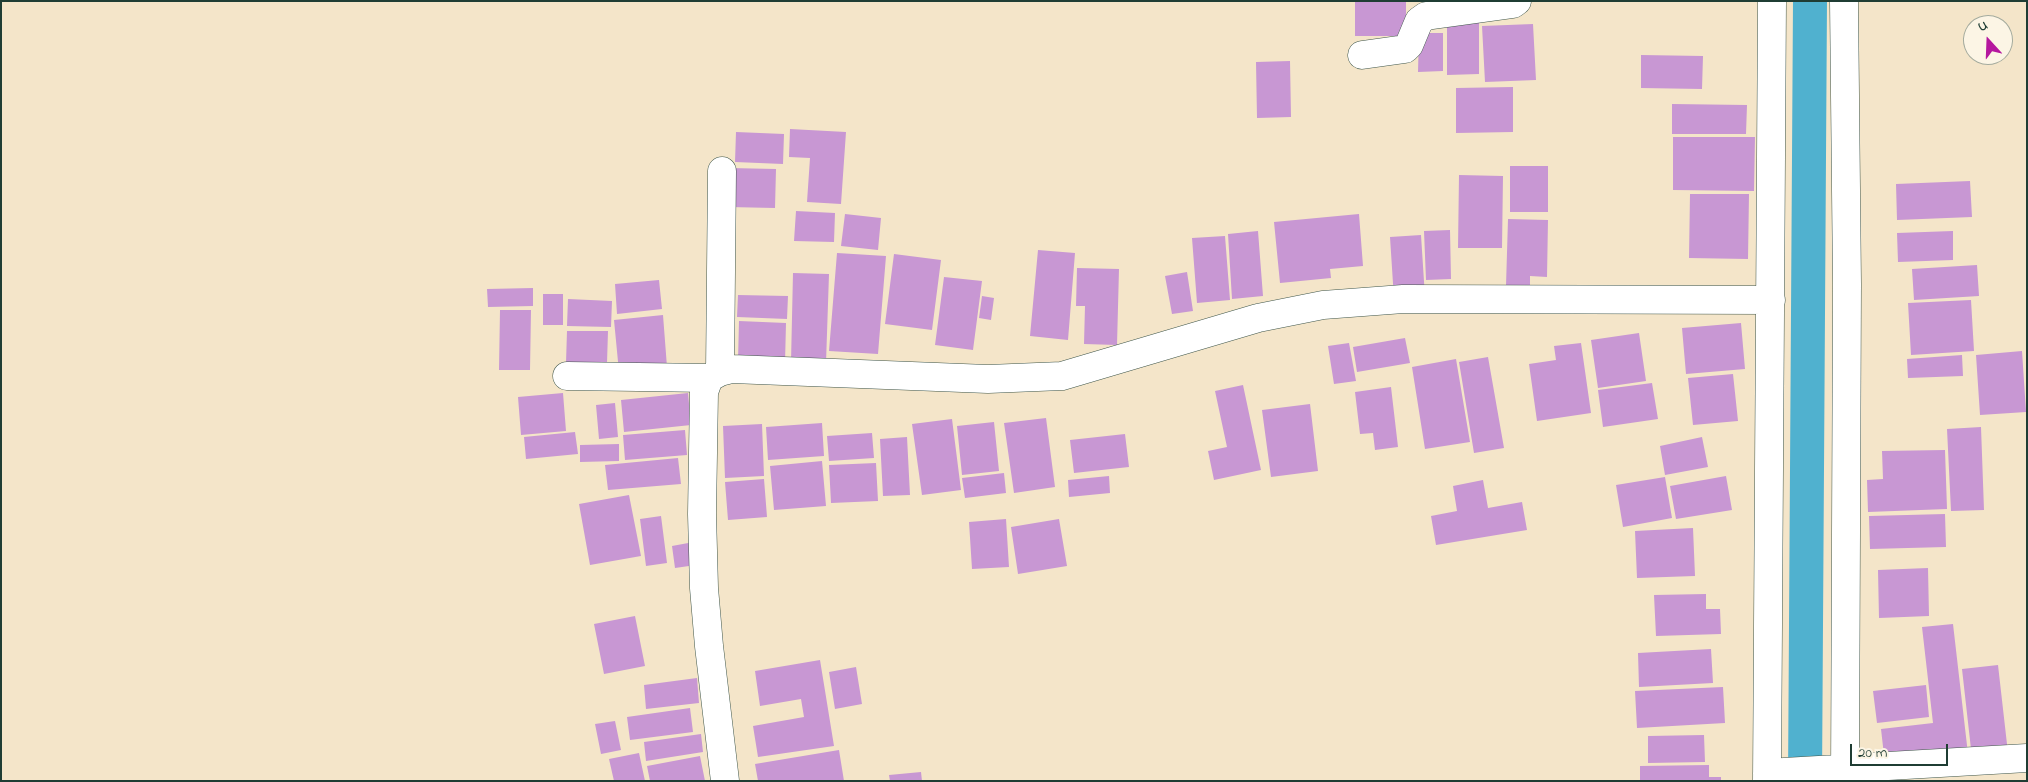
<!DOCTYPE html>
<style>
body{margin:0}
#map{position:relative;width:2028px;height:782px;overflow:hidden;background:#f4e5c9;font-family:"Indie Flower",sans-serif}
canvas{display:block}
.frame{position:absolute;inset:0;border:2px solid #1f3d34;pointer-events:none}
.north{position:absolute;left:1963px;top:15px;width:50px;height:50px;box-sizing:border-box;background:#fcf5e5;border:1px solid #a4ab9e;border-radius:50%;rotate:340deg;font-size:14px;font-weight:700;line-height:20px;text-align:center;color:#1f3d34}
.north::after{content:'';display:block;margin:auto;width:18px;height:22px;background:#b5179e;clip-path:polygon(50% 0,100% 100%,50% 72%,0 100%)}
.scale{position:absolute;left:1850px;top:744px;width:98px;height:22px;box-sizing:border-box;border:2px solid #1f3d34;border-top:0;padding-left:6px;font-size:15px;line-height:18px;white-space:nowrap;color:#1f3d34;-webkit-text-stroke:4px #fcf5e5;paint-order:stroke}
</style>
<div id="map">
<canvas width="2028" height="782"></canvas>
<div class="frame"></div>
<div class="north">U</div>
<div class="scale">20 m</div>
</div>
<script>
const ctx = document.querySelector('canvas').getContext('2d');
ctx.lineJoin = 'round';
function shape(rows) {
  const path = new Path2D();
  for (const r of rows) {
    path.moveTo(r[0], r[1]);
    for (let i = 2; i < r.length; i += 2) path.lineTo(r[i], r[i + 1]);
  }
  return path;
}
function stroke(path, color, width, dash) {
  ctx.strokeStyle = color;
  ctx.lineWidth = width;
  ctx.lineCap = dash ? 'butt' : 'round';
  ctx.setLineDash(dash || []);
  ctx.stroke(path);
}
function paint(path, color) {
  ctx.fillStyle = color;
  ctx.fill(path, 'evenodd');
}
const canal = shape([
 [1805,781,1810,1]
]);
const building = shape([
 [1355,1,1406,1,1406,36,1355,36],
 [1479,17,1479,74,1447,75,1447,18],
 [1533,24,1536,80,1485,82,1482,26],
 [1419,33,1443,33,1443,71,1418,72],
 [1641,55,1703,56,1702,89,1641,88],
 [1290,61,1291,117,1257,118,1256,62],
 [1513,87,1513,132,1456,133,1456,88],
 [1672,104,1747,105,1746,134,1672,134],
 [790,129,846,132,841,204,807,202,810,158,789,157],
 [736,132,784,134,783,164,735,162],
 [1673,137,1755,137,1754,191,1673,190],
 [1510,166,1548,166,1548,212,1510,212],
 [729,168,776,169,775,208,728,207],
 [1459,175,1503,176,1502,248,1458,248],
 [1970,181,1972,217,1897,220,1896,184],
 [1690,194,1749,194,1748,259,1689,258],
 [796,211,835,213,834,242,794,241],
 [845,214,881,218,878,250,841,246],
 [1359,214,1363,266,1330,269,1331,278,1280,283,1274,222],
 [1508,219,1548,220,1547,277,1530,276,1530,287,1506,286],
 [1450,230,1451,279,1426,280,1424,231],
 [1258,231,1263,296,1232,299,1228,234],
 [1953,231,1953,260,1898,262,1897,233],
 [1421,235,1425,297,1394,299,1390,237],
 [1225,236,1230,300,1197,303,1192,238],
 [1038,250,1075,253,1068,340,1030,336],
 [837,253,886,256,878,354,829,351],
 [894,254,941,260,932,330,885,324],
 [1977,265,1979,296,1914,300,1912,269],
 [1077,268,1119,269,1117,345,1084,344,1085,306,1076,306],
 [1187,272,1193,311,1172,314,1165,276],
 [793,273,829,274,826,363,791,362],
 [944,277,982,281,973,350,935,345],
 [659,280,662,309,617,314,615,284],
 [533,288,533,306,488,307,487,289],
 [543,294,563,294,563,325,543,325],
 [738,295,788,296,787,319,737,317],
 [982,296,994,298,991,320,979,318],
 [568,299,612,301,611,327,567,326],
 [1971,300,1974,351,1911,355,1908,303],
 [500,310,531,310,530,370,499,370],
 [663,315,667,367,619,372,614,320],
 [739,321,786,323,785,363,738,361],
 [1741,323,1745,369,1686,374,1682,328],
 [567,331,608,331,607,363,566,363],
 [1639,333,1646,381,1598,388,1591,340],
 [1405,338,1410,363,1357,372,1353,347],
 [1349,343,1356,381,1334,384,1328,346],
 [1581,343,1591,413,1537,421,1529,364,1556,360,1554,346],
 [2022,351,2026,412,1980,415,1976,355],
 [1962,355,1963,376,1908,378,1907,359],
 [1488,357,1504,448,1474,453,1459,362],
 [1456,359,1470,442,1425,449,1412,367],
 [1733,374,1738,421,1693,425,1688,378],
 [1652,383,1658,419,1603,427,1598,390],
 [1243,385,1261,470,1214,480,1208,451,1227,447,1215,391],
 [1391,387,1398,447,1375,450,1373,433,1360,434,1355,392],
 [563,393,566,431,521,435,518,397],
 [688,393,691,425,624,432,621,400],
 [615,403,618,437,599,439,596,405],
 [1310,404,1318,471,1271,477,1262,410],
 [1046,418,1055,487,1014,493,1004,423],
 [952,419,961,490,922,495,912,424],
 [994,422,999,471,962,475,957,426],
 [822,423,824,456,768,460,766,427],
 [762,424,764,476,725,478,723,426],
 [1981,427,1984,510,1951,511,1947,429],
 [685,430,687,455,625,460,623,435],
 [575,432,578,454,526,459,524,437],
 [872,433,874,458,829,461,827,436],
 [1125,434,1129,467,1074,473,1070,440],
 [907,437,910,495,883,496,880,439],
 [1702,437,1708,467,1665,475,1660,446],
 [619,444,619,461,580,462,580,445],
 [1945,450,1947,509,1868,512,1867,480,1883,479,1882,451],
 [678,458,681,484,608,490,605,465],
 [822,461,826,506,774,510,770,466],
 [876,463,878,501,831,503,829,465],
 [1004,473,1006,493,965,498,962,478],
 [1109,476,1110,493,1069,497,1068,480],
 [1726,476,1732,510,1676,519,1670,486],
 [1665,477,1672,518,1623,527,1616,485],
 [764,479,767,517,728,520,725,482],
 [1483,480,1488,508,1522,502,1527,530,1436,545,1431,516,1457,511,1453,486],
 [629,495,641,556,590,565,579,504],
 [1945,514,1946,547,1870,549,1869,516],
 [661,516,667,563,646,566,640,519],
 [1006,519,1009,567,972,569,969,522],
 [1059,519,1067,566,1018,574,1011,527],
 [1693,528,1695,576,1637,578,1635,531],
 [699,541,703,564,675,568,672,546],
 [1928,568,1929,616,1879,618,1878,570],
 [1706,594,1706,609,1720,609,1721,634,1656,636,1654,595],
 [635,616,645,666,604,674,594,624],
 [1953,624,1968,754,1885,764,1881,729,1933,723,1922,627],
 [1711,649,1713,683,1639,687,1638,653],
 [820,660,834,746,758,757,753,726,804,717,801,699,760,706,755,671],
 [1998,665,2008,753,1972,758,1962,669],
 [856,667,862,704,835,709,829,672],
 [697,678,699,703,646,709,644,685],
 [1926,685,1929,717,1877,723,1873,691],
 [1723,687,1725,723,1637,728,1635,691],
 [690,708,693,732,630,740,627,717],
 [615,721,621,750,601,754,595,724],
 [701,734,703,752,646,761,644,742],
 [1704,735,1705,762,1648,763,1648,736],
 [839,750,844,781,758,781,755,764],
 [639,753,645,781,614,781,609,759],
 [700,756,705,781,650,781,647,766],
 [1709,765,1709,777,1721,777,1721,781,1640,781,1640,766],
 [921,772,922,781,890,781,889,775]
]);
const minor = shape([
 [1844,1,1847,284,1845,781],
 [1362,55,1405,49,1409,45,1419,21,1426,16,1513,4,1517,1],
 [720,372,722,171],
 [567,376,709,378],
 [1767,773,2027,758],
 [725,781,709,646,704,588,702,514,704,392,709,378,720,372,732,369,988,379,1062,376,1258,318,1323,305,1403,299,1771,300],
 [1767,781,1772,1]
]);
stroke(canal, '#50b1cf', 34);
paint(building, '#c897d3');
stroke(minor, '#3f564a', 29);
stroke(minor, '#fff', 28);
</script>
